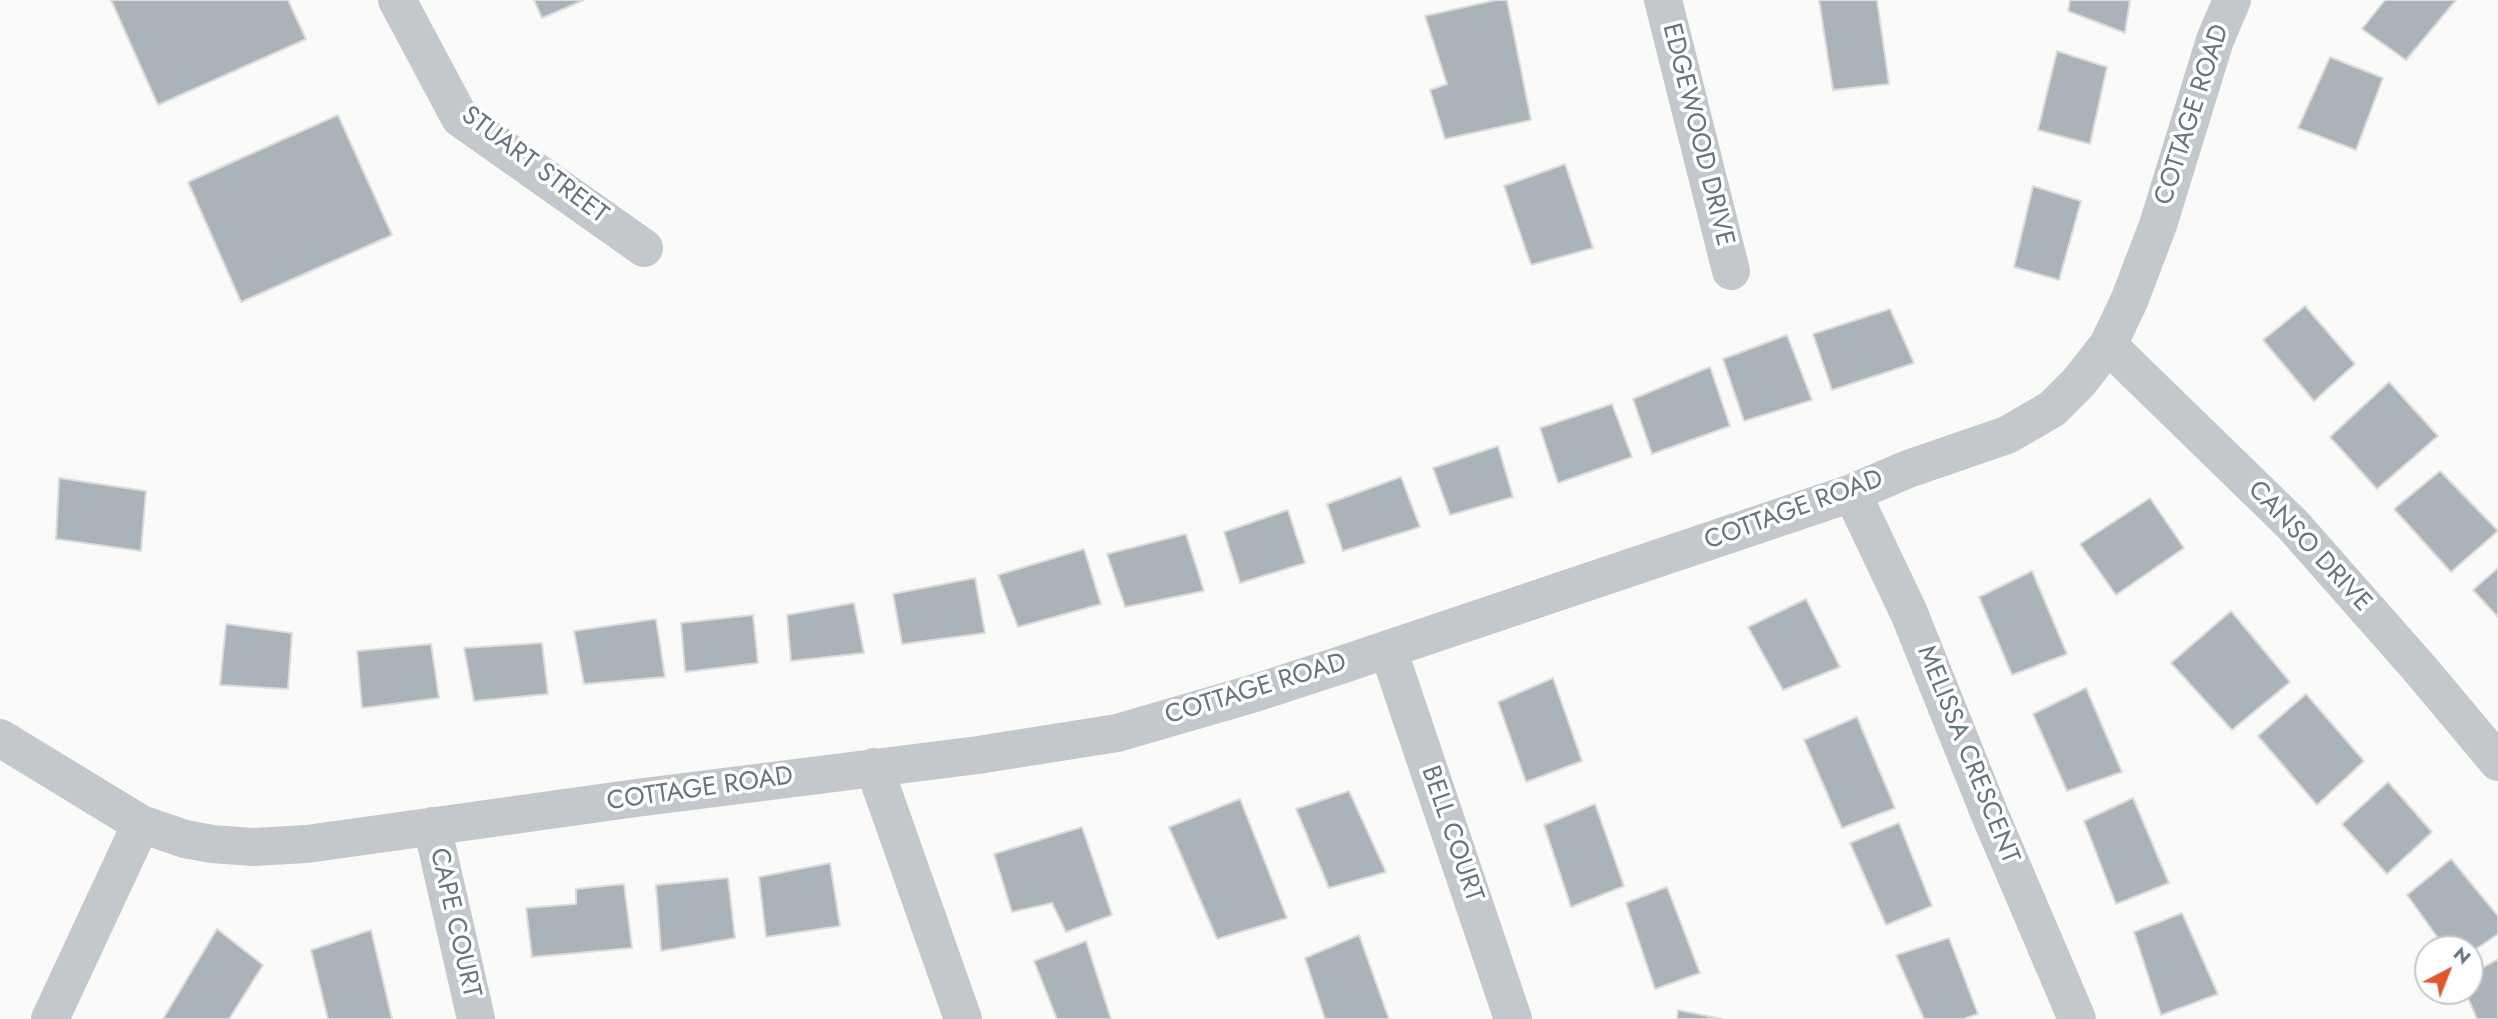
<!DOCTYPE html>
<style>
body{margin:0}
#map{position:relative;width:2498px;height:1019px;overflow:hidden;background:#fafaf8;font-family:Jost,sans-serif}
canvas{display:block}
.north{position:absolute;left:2414px;top:935px;width:70px;height:70px;box-sizing:border-box;background:#fff;border:2px solid #c1c8cd;border-radius:50%;rotate:42deg;font-size:19px;font-weight:700;line-height:28px;text-align:center;color:#657683}
.north::after{content:'';display:block;margin:auto;width:24px;height:32px;background:#e4572e;clip-path:polygon(50% 0,100% 100%,50% 72%,0 100%)}
</style>
<div id="map">
<canvas width="2498" height="1019"></canvas>
<div class="north">N</div>
</div>
<script>
const ctx = document.querySelector('canvas').getContext('2d');
ctx.lineJoin = 'round';
function paint(path, color) {
  ctx.fillStyle = color;
  ctx.fill(path, 'evenodd');
}
function shape(rows) {
  const path = new Path2D();
  for (const r of rows) {
    path.moveTo(r[0], r[1]);
    for (let i = 2; i < r.length; i += 2) path.lineTo(r[i], r[i + 1]);
  }
  return path;
}
function stroke(path, color, width, dash) {
  ctx.strokeStyle = color;
  ctx.lineWidth = width;
  ctx.lineCap = dash ? 'butt' : 'round';
  ctx.setLineDash(dash || []);
  ctx.stroke(path);
}
function label(font, color, halo, rows, align = 'center') {
  ctx.font = font + ' Jost,sans-serif';
  ctx.lineWidth = 7;
  ctx.setLineDash([]);
  ctx.textBaseline = 'middle';
  ctx.strokeStyle = halo;
  ctx.fillStyle = color;
  for (const [text, x, y, turn = 0] of rows) {
    ctx.save();
    ctx.translate(x, y);
    ctx.rotate((+turn || 0) * Math.PI / 180);
    ctx.textAlign = isNaN(turn) ? turn : align;
    if (halo) ctx.strokeText(text, 0, 0);
    ctx.fillText(text, 0, 0);
    ctx.restore();
  }
}
const building = shape([
 [111,0,288,0,306,39,158,105,111,0],
 [534,0,584,0,542,18,534,0],
 [1496,0,1507,0,1531,120,1445,139,1430,90,1447,84,1425,16,1496,0],
 [1819,0,1877,0,1889,84,1833,90,1819,0],
 [2070,0,2130,0,2125,33,2068,11,2070,0],
 [2385,0,2456,0,2406,60,2362,29,2385,0],
 [2057,51,2107,67,2090,144,2038,130,2057,51],
 [2330,57,2383,78,2356,150,2298,128,2330,57],
 [338,115,392,235,241,302,188,182,338,115],
 [1565,164,1593,248,1531,265,1504,186,1565,164],
 [2033,186,2081,201,2059,280,2014,267,2033,186],
 [2305,306,2355,364,2314,401,2263,340,2305,306],
 [1890,309,1914,363,1832,390,1813,334,1890,309],
 [1787,335,1812,400,1744,421,1723,359,1787,335],
 [1710,367,1730,426,1652,454,1633,399,1710,367],
 [2389,382,2438,436,2377,489,2330,437,2389,382],
 [1612,404,1632,457,1558,483,1540,428,1612,404],
 [1498,446,1513,497,1450,515,1433,468,1498,446],
 [2440,471,2498,531,2451,572,2394,509,2440,471],
 [1401,477,1420,527,1343,551,1327,504,1401,477],
 [59,478,146,491,141,551,56,539,59,478],
 [2150,498,2184,548,2116,595,2080,544,2150,498],
 [1288,510,1305,563,1240,583,1224,532,1288,510],
 [1186,534,1204,591,1125,607,1107,554,1186,534],
 [1084,549,1101,604,1018,627,998,575,1084,549],
 [2498,568,2498,617,2473,590,2498,568],
 [2032,571,2067,654,2012,675,1979,597,2032,571],
 [975,578,985,633,902,644,893,594,975,578],
 [1806,599,1840,667,1783,690,1748,627,1806,599],
 [854,603,864,653,791,661,787,615,854,603],
 [2231,611,2290,682,2232,730,2171,663,2231,611],
 [753,615,758,663,685,672,681,623,753,615],
 [656,619,665,677,584,684,574,631,656,619],
 [226,624,292,633,288,689,220,685,226,624],
 [542,643,548,694,474,701,464,648,542,643],
 [431,644,439,698,362,708,357,651,431,644],
 [1553,678,1582,761,1526,782,1498,702,1553,678],
 [2086,688,2122,772,2067,791,2033,714,2086,688],
 [2306,694,2364,761,2317,805,2258,736,2306,694],
 [1857,717,1895,808,1842,828,1804,740,1857,717],
 [2388,782,2432,832,2387,874,2342,824,2388,782],
 [1349,791,1386,872,1329,888,1296,809,1349,791],
 [2133,798,2169,883,2116,904,2084,821,2133,798],
 [1240,799,1287,918,1217,939,1169,827,1240,799],
 [1595,804,1624,886,1571,907,1544,825,1595,804],
 [1899,823,1932,906,1886,925,1850,843,1899,823],
 [1082,827,1112,915,1066,932,1052,903,1012,912,994,854,1082,827],
 [2451,859,2498,916,2498,934,2470,953,2470,949,2446,949,2407,895,2451,859],
 [830,863,840,926,766,937,759,877,830,863],
 [728,878,735,938,661,951,656,885,728,878],
 [624,884,632,948,532,957,526,908,576,904,576,889,624,884],
 [1667,887,1700,973,1655,989,1626,903,1667,887],
 [2182,913,2218,994,2161,1015,2134,932,2182,913],
 [217,929,263,965,229,1019,163,1019,217,929],
 [371,930,392,1019,328,1019,311,950,371,930],
 [1359,935,1389,1019,1325,1019,1305,958,1359,935],
 [1949,938,1978,1014,1963,1019,1924,1019,1896,955,1949,938],
 [1086,941,1111,1019,1057,1019,1034,961,1086,941],
 [2498,959,2498,1019,2477,1019,2465,991,2470,991,2470,975,2498,959],
 [1678,1010,1722,1019,1677,1019,1678,1010]
]);
const minor = shape([
 [397,0,460,118,644,248],
 [1663,0,1731,271],
 [2108,345,2293,525,2420,669,2498,762],
 [1852,493,1909,613,1990,815,2077,1019],
 [1388,649,1513,1019],
 [0,738,141,824,185,839,212,844,253,847,307,844,636,798,978,755,1117,733,1255,693,1341,665,1852,493,1908,469,2007,435,2052,409,2079,382,2108,345,2129,301,2158,225,2215,40,2232,0],
 [874,767,963,1019],
 [432,826,476,1019],
 [50,1019,141,824]
]);
const streetNames = [
 ["COTTAGE ROAD",2193,115,-72],
 ["EDGEWOOD DRIVE",1697,135,76],
 ["STUART STREET",534,166,37],
 ["COTTAGE ROAD",1794,511,-20],
 ["CANSO DRIVE",2309,547,47],
 ["COTTAGE ROAD",1256,690,-17],
 ["MELISSA CRESCENT",1967,755,68],
 ["COTTAGE ROAD",700,790,-8],
 ["BELL COURT",1451,834,71],
 ["CAPE COURT",454,923,77]
];
paint(building, '#aab3b9');
stroke(building, '#dcdcda', 2);
stroke(minor, '#c3c8cc', 38);
label('26px', '#657683', '#fff', streetNames);
</script>
